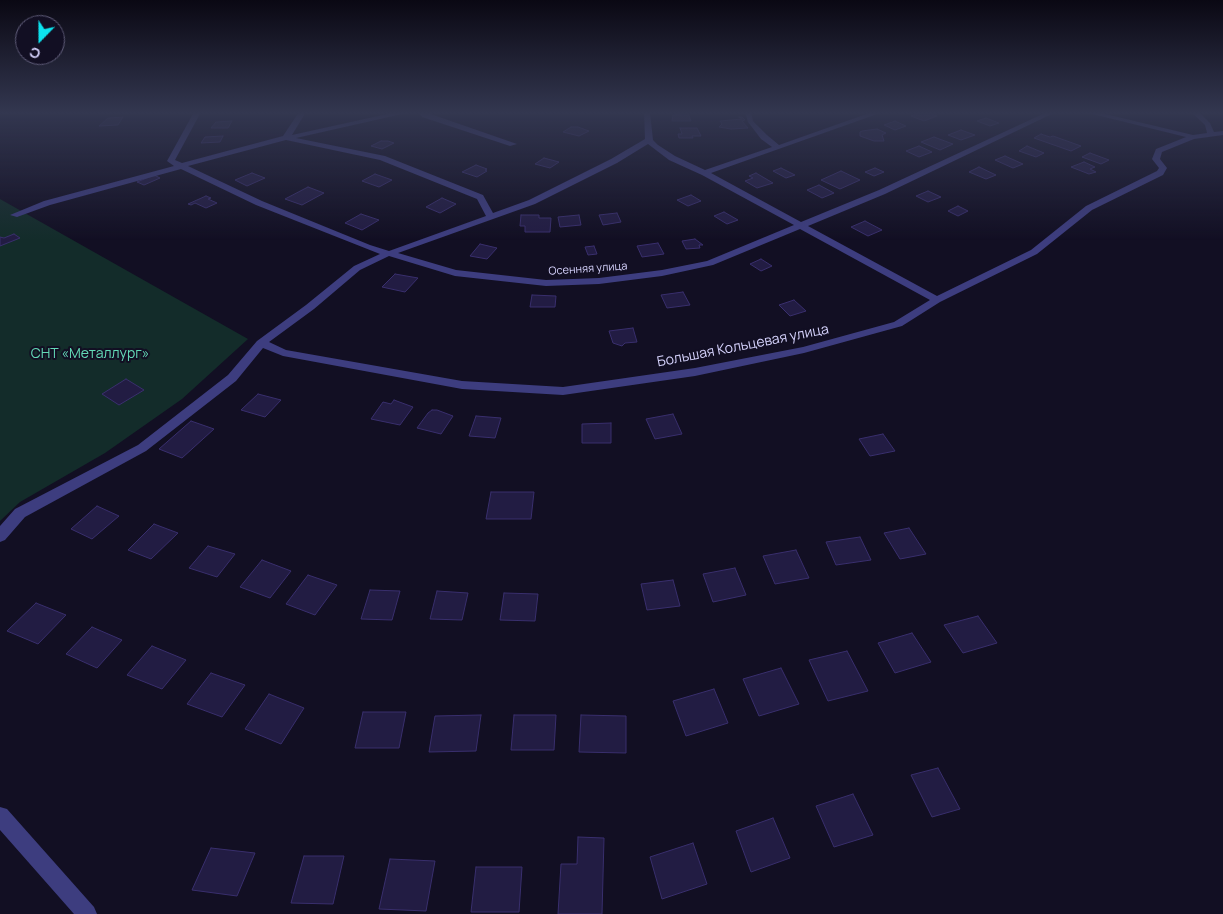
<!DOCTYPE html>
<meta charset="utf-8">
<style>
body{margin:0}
#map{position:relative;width:1223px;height:914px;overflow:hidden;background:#120f23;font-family:Manrope,sans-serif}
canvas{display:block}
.north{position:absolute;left:15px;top:15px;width:50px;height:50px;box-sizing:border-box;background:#120f23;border:1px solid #605d7a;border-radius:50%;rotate:202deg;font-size:14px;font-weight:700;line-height:20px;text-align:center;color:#d6d3fd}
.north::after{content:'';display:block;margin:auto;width:18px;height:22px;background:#0ce3ef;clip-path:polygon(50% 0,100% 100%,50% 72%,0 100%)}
</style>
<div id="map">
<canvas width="1223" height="914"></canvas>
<div class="north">С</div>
</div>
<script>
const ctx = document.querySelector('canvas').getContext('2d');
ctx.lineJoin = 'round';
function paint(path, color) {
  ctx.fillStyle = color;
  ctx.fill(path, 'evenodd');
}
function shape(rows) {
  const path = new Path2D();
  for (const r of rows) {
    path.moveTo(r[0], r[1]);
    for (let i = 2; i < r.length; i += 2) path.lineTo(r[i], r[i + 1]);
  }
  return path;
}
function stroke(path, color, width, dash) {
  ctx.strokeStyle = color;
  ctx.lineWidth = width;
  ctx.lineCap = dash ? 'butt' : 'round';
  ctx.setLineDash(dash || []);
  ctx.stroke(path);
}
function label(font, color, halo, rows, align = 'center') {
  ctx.font = font + ' Manrope,sans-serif';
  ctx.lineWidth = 4;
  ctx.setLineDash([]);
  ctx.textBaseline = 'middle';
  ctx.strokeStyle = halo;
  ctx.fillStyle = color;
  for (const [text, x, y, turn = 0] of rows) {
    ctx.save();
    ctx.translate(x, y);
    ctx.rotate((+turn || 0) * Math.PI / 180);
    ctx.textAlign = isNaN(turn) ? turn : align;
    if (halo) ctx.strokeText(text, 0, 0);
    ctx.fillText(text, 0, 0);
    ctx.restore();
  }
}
const green = shape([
 [0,199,248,339,182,399,105,453,20,502,0,521]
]);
const building = shape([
 [921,112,928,112,937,116,924,121,911,116,921,112],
 [688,113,691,121,672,121,673,115,688,113],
 [123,117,118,125,99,126,108,118,123,117],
 [739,117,742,117,745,120,742,121,748,128,731,129,719,127,722,124,720,121,742,119,739,117],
 [986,118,999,123,990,126,977,121,986,118],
 [232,121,228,128,211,128,216,122,232,121],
 [895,121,906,126,895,130,884,125,895,121],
 [571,127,578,127,589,131,579,136,563,132,571,127],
 [680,128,697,128,701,136,692,136,693,138,679,138,678,134,682,134,680,128],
 [877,129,886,133,882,135,884,141,874,141,860,136,860,132,862,131,877,129],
 [961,130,975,135,961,140,948,135,961,130],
 [1041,134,1050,137,1053,136,1081,146,1071,151,1034,138,1041,134],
 [223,136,220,142,201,143,205,137,223,136],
 [934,137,953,144,940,150,921,142,934,137],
 [381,141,388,141,394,143,382,149,371,146,381,141],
 [919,146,932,152,919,157,906,151,919,146],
 [1027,146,1044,153,1036,157,1019,151,1027,146],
 [1090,153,1109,160,1101,164,1082,157,1090,153],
 [1005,156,1023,164,1013,168,995,160,1005,156],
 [544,158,559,162,550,168,535,164,544,158],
 [1084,162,1095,167,1090,169,1096,172,1089,174,1071,167,1084,162],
 [476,165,487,169,485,170,487,171,477,177,462,172,476,165],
 [979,167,996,175,986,179,969,172,979,167],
 [781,168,795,175,786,178,773,171,781,168],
 [875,168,884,172,874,176,865,172,875,168],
 [841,171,860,180,840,189,821,180,841,171],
 [252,173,265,178,247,186,235,180,252,173],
 [756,173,773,183,757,188,745,181,753,178,749,176,756,173],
 [375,174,392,180,379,187,362,181,375,174],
 [154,175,160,178,144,185,137,182,154,175],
 [819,185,834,193,822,198,807,190,819,185],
 [308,187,324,193,302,205,285,199,308,187],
 [928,191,941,197,928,202,916,196,928,191],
 [691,195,701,201,688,206,677,200,691,195],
 [206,196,211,198,208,199,217,203,206,208,195,203,191,205,188,204,206,196],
 [442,198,456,204,440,213,426,207,442,198],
 [958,206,968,211,958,216,948,211,958,206],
 [724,212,738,220,727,224,714,216,724,212],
 [617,213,621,222,603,225,599,215,617,213],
 [361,214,379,220,362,230,345,223,361,214],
 [521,215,539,215,539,218,551,218,550,232,525,232,525,226,520,226,521,215],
 [579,215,581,225,560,227,558,217,579,215],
 [865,221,882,230,868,236,851,227,865,221],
 [14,234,20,238,0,246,0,237,4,238,14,234],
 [695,239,703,245,699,245,700,248,686,249,682,241,695,239],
 [658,243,664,254,642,257,637,246,658,243],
 [480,244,497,248,487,259,470,256,480,244],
 [594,246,597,254,588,255,585,247,594,246],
 [761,259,772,266,761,271,750,264,761,259],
 [395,274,418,278,405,292,382,287,395,274],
 [683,292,690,305,667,308,661,295,683,292],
 [532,295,556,296,555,307,530,307,532,295],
 [794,300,806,311,790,316,779,305,794,300],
 [633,328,637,342,625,343,622,346,613,343,609,331,633,328],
 [126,379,144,390,119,405,102,394,126,379],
 [258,394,281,400,265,417,241,410,258,394],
 [394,400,413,407,400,425,371,419,383,402,391,404,394,400],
 [432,410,437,410,453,416,441,434,417,428,428,413,432,410],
 [673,414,682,434,655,439,646,419,673,414],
 [476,416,501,418,495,438,469,436,476,416],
 [191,421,214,429,182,458,159,449,191,421],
 [611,423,611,443,582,443,582,424,611,423],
 [883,434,895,451,870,456,859,439,883,434],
 [491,492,534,492,531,519,486,519,491,492],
 [97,506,119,516,92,539,71,529,97,506],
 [154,524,178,533,151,559,128,550,154,524],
 [909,528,926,554,900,559,884,533,909,528],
 [860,537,871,560,836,565,826,542,860,537],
 [208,546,235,554,217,577,189,568,208,546],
 [796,550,809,578,775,584,763,556,796,550],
 [262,560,291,571,270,598,240,587,262,560],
 [735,568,746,595,713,602,703,574,735,568],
 [308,575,337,585,315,615,286,604,308,575],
 [673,580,680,606,647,610,641,584,673,580],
 [370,590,400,591,392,620,361,619,370,590],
 [437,591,468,593,462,620,430,619,437,591],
 [504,593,538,594,535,621,500,620,504,593],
 [36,603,66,615,38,644,7,631,36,603],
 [978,616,997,643,963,653,944,625,978,616],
 [92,627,122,640,97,668,66,654,92,627],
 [912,633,931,662,895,673,878,643,912,633],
 [152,646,186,660,162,689,127,675,152,646],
 [847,651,868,691,828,701,809,660,847,651],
 [781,668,799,704,759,716,743,679,781,668],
 [211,673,245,685,222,717,187,704,211,673],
 [714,689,728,723,686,736,673,701,714,689],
 [269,694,304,708,281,744,245,729,269,694],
 [363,712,406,712,399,748,355,748,363,712],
 [481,715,476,751,429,752,435,716,481,715],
 [514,715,556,715,554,750,511,750,514,715],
 [581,715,626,716,626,753,579,752,581,715],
 [938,768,960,809,932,817,911,775,938,768],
 [853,794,873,835,834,847,816,806,853,794],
 [773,818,790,858,751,872,736,831,773,818],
 [578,837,604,838,602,914,558,914,561,864,577,864,578,837],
 [693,843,707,884,662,899,650,857,693,843],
 [211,848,255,853,237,896,192,890,211,848],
 [304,856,344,856,333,904,291,903,304,856],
 [390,859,435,861,426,911,379,909,390,859],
 [476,867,522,867,519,912,471,912,476,867]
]);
const minor = shape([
 [194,112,201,112,175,160,182,163,283,136,299,112,306,112,292,135,396,112,411,112,296,138,385,156,483,195,493,213,529,200,611,159,645,139,644,112,650,112,653,140,658,145,675,156,705,170,772,147,761,139,748,122,745,112,751,112,753,121,767,135,779,145,872,112,883,112,711,173,801,222,879,190,1047,112,1056,112,885,194,808,226,937,296,1031,250,1086,206,1157,171,1159,168,1152,159,1156,149,1186,137,1084,112,1097,112,1193,135,1207,133,1205,125,1191,112,1199,112,1210,123,1214,132,1223,131,1223,135,1194,139,1162,152,1160,159,1167,168,1163,175,1092,210,1037,254,940,302,902,326,804,353,695,376,563,395,462,389,283,356,263,348,236,381,146,451,25,517,5,540,0,542,0,526,15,509,138,445,228,375,257,341,306,305,354,266,380,254,256,205,181,169,50,205,17,217,10,215,44,201,174,166,167,161,194,112],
 [286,140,380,160,477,199,486,216,389,251,370,245,262,201,188,166,286,140],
 [648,144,669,160,702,175,794,225,707,261,662,270,599,278,546,280,456,270,398,253,535,204,617,163,648,144],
 [800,229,930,300,894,322,803,347,695,368,563,387,462,381,286,350,269,342,314,309,360,270,389,256,455,276,546,286,599,284,662,276,713,265,800,229],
 [418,112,425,112,517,144,510,146,422,117,418,112],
 [0,807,7,809,94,907,97,914,74,914,0,830,0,807]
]);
const farStreetnames = [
 ["Осенняя улица",588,269,-4]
];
const streetNames = [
 ["Большая Кольцевая улица",743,346,-11]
];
const parkNames = [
 ["СНТ «Металлург»",90,354]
];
paint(green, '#132c2a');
paint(building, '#221c43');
stroke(building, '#392f6d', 1);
paint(minor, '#3d3d7f');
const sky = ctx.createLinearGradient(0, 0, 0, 240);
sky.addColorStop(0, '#0a0813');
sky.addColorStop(0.47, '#333750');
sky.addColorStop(1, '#33375000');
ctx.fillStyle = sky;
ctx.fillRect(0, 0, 1223, 240);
label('11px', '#d6d3fd', '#120f23', farStreetnames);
label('14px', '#d6d3fd', '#120f23', streetNames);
label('14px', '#63d9b6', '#120f23', parkNames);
</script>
